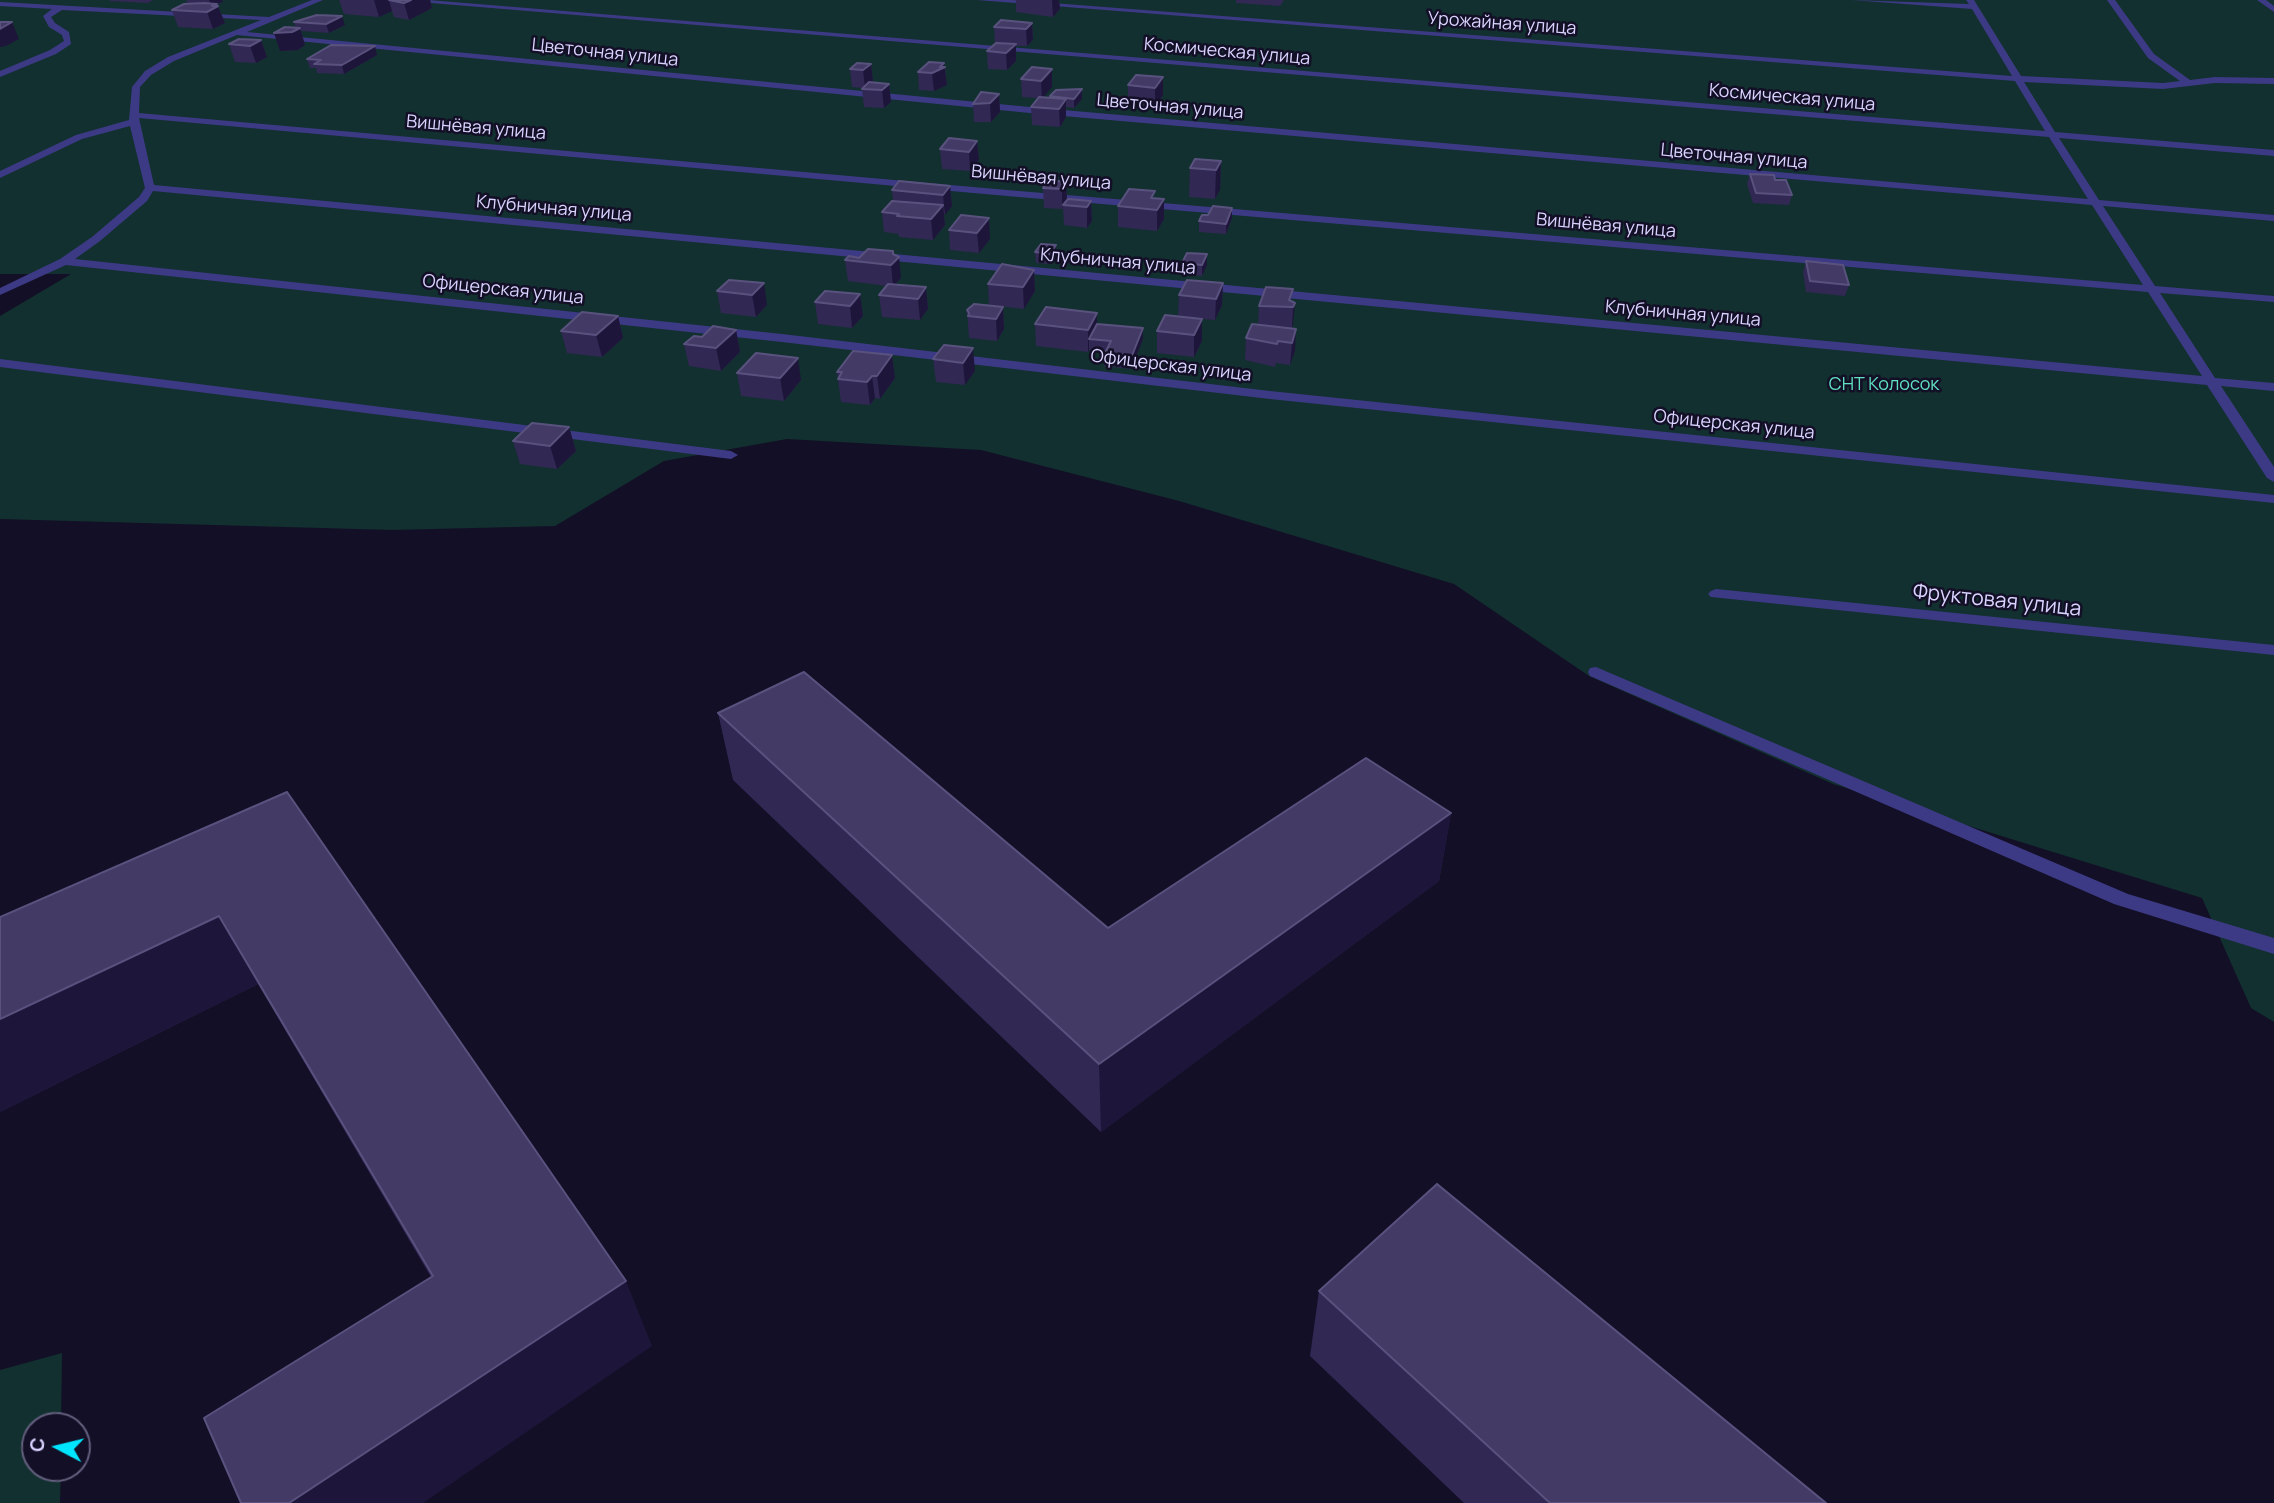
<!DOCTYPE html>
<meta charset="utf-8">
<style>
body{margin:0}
#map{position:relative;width:2274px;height:1503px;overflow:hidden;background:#130f26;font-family:Manrope,sans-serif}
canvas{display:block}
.north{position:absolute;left:21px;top:1412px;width:70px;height:70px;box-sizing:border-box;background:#130f26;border:2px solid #625e7d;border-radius:50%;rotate:277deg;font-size:19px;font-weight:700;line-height:28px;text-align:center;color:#d9d4ff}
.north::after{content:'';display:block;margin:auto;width:24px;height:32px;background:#00e5ff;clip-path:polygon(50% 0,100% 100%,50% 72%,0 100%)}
</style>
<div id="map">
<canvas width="2274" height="1503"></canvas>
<div class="north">С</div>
</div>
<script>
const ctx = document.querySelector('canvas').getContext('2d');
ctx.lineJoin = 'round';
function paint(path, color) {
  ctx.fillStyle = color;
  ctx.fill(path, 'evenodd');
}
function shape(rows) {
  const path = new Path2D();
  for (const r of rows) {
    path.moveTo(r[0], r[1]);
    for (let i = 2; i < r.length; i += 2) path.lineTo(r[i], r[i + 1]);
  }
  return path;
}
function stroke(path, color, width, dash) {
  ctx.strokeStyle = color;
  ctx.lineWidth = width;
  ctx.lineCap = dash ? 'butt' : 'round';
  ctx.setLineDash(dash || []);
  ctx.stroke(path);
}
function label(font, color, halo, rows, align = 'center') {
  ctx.font = font + ' Manrope,sans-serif';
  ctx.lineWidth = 5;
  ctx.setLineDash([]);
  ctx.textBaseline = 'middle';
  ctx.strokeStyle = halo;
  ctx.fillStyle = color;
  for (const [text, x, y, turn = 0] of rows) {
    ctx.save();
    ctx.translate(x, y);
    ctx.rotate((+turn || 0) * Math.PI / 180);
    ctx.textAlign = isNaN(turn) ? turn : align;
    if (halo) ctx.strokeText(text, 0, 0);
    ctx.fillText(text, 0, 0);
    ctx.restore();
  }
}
const green = shape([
 [0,0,2274,0,2274,1022,2251,1008,2202,898,1833,784,1589,676,1454,584,1179,501,981,450,787,439,664,461,555,526,392,530,0,519,0,316,71,274,0,274],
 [62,1353,61,1426,35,1426,35,1468,61,1468,60,1503,0,1503,0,1370]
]);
const street = shape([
 [312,0,323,0,247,32,1040,108,2088,199,2049,137,395,0,428,0,2045,131,2015,81,977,0,1012,0,2012,76,1972,9,1851,0,1969,4,1966,0,1974,0,2021,76,2163,83,2180,81,2148,58,2107,0,2115,0,2154,54,2190,80,2215,77,2274,78,2274,84,2215,83,2163,89,2024,82,2055,132,2274,150,2274,156,2059,138,2099,200,2274,215,2274,221,2103,206,2155,286,2274,296,2274,302,2160,293,2215,378,2274,383,2274,391,2221,386,2274,467,2274,482,2267,478,2207,385,153,191,147,201,100,241,75,259,782,334,1270,391,2274,495,2274,503,1270,399,782,342,66,265,0,295,0,288,60,259,92,237,139,197,145,188,130,126,82,139,0,178,0,171,76,135,129,120,132,87,145,71,168,57,261,20,62,10,51,17,55,23,69,32,71,44,56,54,0,77,0,71,50,50,64,41,62,35,49,27,43,16,52,9,0,6,0,2,269,17,312,0],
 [237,35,1040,114,2092,205,2143,285,1007,190,139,113,140,87,151,75,174,61,237,35],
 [139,118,1007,196,2148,292,2202,376,154,185,139,118],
 [2257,0,2266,0,2274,6,2274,12,2257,0],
 [0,359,731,451,738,455,731,459,0,367,0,359],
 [1716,589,2274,645,2274,655,1711,597,1708,594,1711,591,1716,589],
 [1596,667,2128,894,2274,938,2274,954,2114,904,1590,676,1588,672,1590,668,1596,667]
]);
const wall = shape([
 [110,0,154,0,147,3,110,1],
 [186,0,222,0,223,2,217,4,225,23,213,29,178,27,172,10,188,4],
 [339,0,430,0,432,8,409,20,394,17,392,11,379,17,344,14],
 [1016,0,1059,0,1060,9,1053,17,1016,12],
 [1236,0,1284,0,1280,6,1236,3],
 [294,22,345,25,329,33,301,31,305,45,298,50,280,51,296,28],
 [1032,23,1033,40,1027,46,1016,46,1016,61,1007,70,988,69,987,51,995,44,994,27],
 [261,40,267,57,256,63,235,62,229,44],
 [377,55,344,74,317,73,316,68,310,68,307,59],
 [871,64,873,82,889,84,891,102,884,108,864,107,862,89,863,88,852,87,850,69],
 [945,67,947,85,934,91,919,90,918,72],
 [1052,69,1052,87,1043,97,1050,98,1050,96,1082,99,1074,108,1066,107,1066,117,1060,127,1032,125,1031,107,1038,98,1022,97,1021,79],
 [1163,77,1163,95,1155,106,1128,103,1128,85],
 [999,94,1000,112,991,122,974,122,973,104],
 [977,141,979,160,970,171,942,169,940,149],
 [1221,161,1220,190,1215,199,1189,197,1190,168],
 [1750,174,1775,180,1792,195,1789,205,1753,203,1747,184],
 [1066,182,1067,200,1091,201,1092,221,1087,228,1064,225,1063,208,1062,209,1044,208,1043,188],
 [950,186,952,206,944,215,945,225,933,240,899,237,899,234,884,232,882,212,893,201,892,190],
 [1155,198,1164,199,1164,219,1157,231,1118,227,1118,206],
 [1232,208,1232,218,1226,234,1199,232,1199,221,1208,215],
 [961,215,990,239,979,253,950,250,949,230],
 [1041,244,1056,255,1050,264,1036,263,1035,252],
 [893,254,901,278,895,284,926,287,928,309,920,320,882,317,879,295,887,286,848,281,845,260],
 [1806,261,1849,285,1845,296,1806,292,1803,272],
 [1182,263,1207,265,1202,276,1182,274],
 [1034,270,1035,291,1024,309,989,305,988,284],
 [729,280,767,305,756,317,721,313,717,291],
 [1223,283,1222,305,1215,320,1202,319,1202,341,1194,357,1157,353,1157,331,1178,316,1179,295],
 [860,294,863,316,852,328,818,324,815,302],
 [1292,302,1295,303,1292,328,1295,351,1290,365,1276,363,1275,367,1245,360,1246,338,1258,325,1259,306],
 [1003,307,1004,329,997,341,969,338,967,310],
 [618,316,623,338,602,357,567,353,561,331],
 [1035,324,1097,324,1143,328,1143,339,1131,369,1104,366,1104,355,1105,352,1089,350,1088,352,1036,346],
 [736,330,740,352,721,371,689,366,684,344,702,337],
 [944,345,975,371,965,385,936,382,933,359],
 [892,355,895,378,880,399,875,398,870,405,841,402,837,372],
 [737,373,801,380,784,401,741,396],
 [569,427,576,451,557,469,520,464,513,441],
 [718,713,1108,928,1451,813,1439,881,1101,1132,733,780],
 [287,792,652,1346,431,1277,258,984,0,1112],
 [1319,1291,1826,1503,1464,1503,1310,1356]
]);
const shadedWall = shape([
 [209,0,222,0,223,2,217,4,225,23,213,29,207,12,212,7],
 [374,0,394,0,389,0,392,11,379,17],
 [411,0,430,0,432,8,409,20,404,3],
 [1052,0,1059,0,1060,9,1053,17],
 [342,16,345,25,329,33,326,24],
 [12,22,19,39,6,46,0,47,0,29],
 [1032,23,1033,40,1027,46,1026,29],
 [300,28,305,45,298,50,280,51,274,33],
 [261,40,267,57,256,63,250,46],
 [1016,44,1016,61,1007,70,1006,53],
 [375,46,377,55,344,74,342,65],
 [944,63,947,85,934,91,932,73],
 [871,64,873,82,865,88,863,70],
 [1052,69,1052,87,1042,99,1041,81],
 [1163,77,1163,95,1155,106,1155,88],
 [889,84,891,102,884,108,882,90],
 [1082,89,1082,99,1074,108,1074,99],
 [999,94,1000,112,991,122,990,103],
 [1066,99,1066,117,1060,127,1059,109],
 [977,141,979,160,970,171,969,152],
 [1221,161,1220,190,1215,199,1216,170],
 [1066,182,1067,202,1063,205,1062,209,1062,189],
 [950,186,952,206,945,215,943,195],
 [1164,199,1164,219,1157,231,1157,210],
 [1091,201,1092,221,1087,228,1087,207],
 [943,205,945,225,933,240,931,219],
 [1232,208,1232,218,1226,234,1226,224],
 [989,218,990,239,979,253,977,233],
 [1056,245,1056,255,1050,264,1050,254],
 [1207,254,1207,265,1202,276,1202,265],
 [899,257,901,278,893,287,891,265],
 [1034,270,1035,291,1024,309,1023,287],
 [764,283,767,305,756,317,752,295],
 [1223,283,1222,305,1215,320,1216,299],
 [926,287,928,309,920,320,918,299],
 [860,294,863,316,852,328,850,306],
 [1295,303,1293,325,1292,329,1293,307],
 [1003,307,1004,329,997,341,996,319],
 [1097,313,1097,334,1089,339,1089,350,1088,352,1088,330],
 [618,316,623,338,602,357,596,335],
 [1202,319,1202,341,1194,357,1194,335],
 [1143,328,1143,339,1131,369,1131,358],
 [1296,329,1295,351,1290,365,1292,343],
 [736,330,740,352,721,371,716,348],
 [973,348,975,371,965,385,963,363],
 [892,355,895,378,880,399,877,376],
 [798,358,801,380,784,401,780,378],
 [872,376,875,398,870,405,867,382],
 [569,427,576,451,557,469,550,446],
 [1451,813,1439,881,1101,1132,1099,1064],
 [219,916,258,984,0,1112,0,1019],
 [626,1281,652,1346,423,1503,289,1503]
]);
const building = shape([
 [389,0,411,0,404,3,389,0],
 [203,3,217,4,212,6,218,6,207,12,172,10,184,4,203,3],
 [317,15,342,16,326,24,294,22,317,15],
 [1001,20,1032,23,1026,29,994,27,1001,20],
 [0,22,12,22,0,29,0,22],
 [285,27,300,28,292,32,274,33,285,27],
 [239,39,261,40,250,46,229,44,239,39],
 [996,43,1016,44,1006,53,987,51,996,43],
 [331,45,375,46,342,65,314,64,321,60,307,59,331,45],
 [929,62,944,63,940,67,945,67,932,73,918,72,929,62],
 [857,63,871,64,863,70,850,69,857,63],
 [1032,67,1052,69,1041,81,1021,79,1032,67],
 [1136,75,1163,77,1155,88,1128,85,1136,75],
 [869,82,889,84,882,90,862,89,869,82],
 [1082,89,1074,99,1050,96,1056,90,1082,89],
 [981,92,999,94,990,103,973,104,981,92],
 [1039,97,1066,99,1059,109,1031,107,1039,97],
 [949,138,977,141,969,152,940,149,949,138],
 [1195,159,1221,161,1216,170,1190,168,1195,159],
 [1750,174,1774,175,1775,180,1786,180,1792,195,1756,193,1750,174],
 [1049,180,1066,182,1062,189,1043,188,1049,180],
 [899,181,950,186,943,195,892,190,899,181],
 [1129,189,1155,191,1151,198,1164,199,1157,210,1118,206,1129,189],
 [1068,199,1091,201,1087,207,1063,205,1068,199],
 [892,201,943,205,931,219,897,216,899,214,882,212,892,201],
 [1213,206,1232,208,1226,224,1199,221,1202,215,1208,215,1213,206],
 [961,215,989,218,977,233,949,230,961,215],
 [1041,244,1056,245,1050,254,1035,252,1041,244],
 [868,249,893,251,893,254,899,257,891,265,845,260,849,256,859,258,868,249],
 [1187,253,1207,254,1202,265,1182,263,1187,253],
 [1806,261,1843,265,1849,285,1810,281,1806,261],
 [1002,264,1034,270,1023,287,988,284,1002,264],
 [729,280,764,283,752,295,717,291,729,280],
 [1187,280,1223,283,1216,299,1179,295,1187,280],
 [888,284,926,287,918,299,879,295,888,284],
 [1266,287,1293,289,1289,300,1295,303,1293,307,1259,306,1266,287],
 [825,291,860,294,850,306,815,302,825,291],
 [974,304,1003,307,996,319,968,316,969,313,967,310,974,304],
 [1046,307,1097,313,1088,330,1035,324,1046,307],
 [582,312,618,316,596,335,561,331,582,312],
 [1165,315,1202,319,1194,335,1157,331,1165,315],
 [1097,324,1143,328,1131,358,1104,355,1111,341,1089,339,1097,324],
 [1252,324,1296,329,1292,343,1278,341,1277,344,1246,338,1252,324],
 [713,326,736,330,716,348,684,344,694,336,702,337,713,326],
 [944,345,973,348,963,363,933,359,944,345],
 [853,351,892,355,877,376,872,376,867,382,838,379,842,372,837,372,853,351],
 [756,353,798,358,780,378,737,373,756,353],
 [532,423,569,427,550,446,513,441,532,423],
 [804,672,1108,928,1366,758,1451,813,1099,1064,718,713,804,672],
 [287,792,626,1281,289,1503,241,1503,204,1418,433,1276,219,916,0,1019,0,917,287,792],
 [1437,1184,1826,1503,1550,1503,1319,1291,1437,1184]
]);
const farStreetnames = [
 ["Урожайная улица",1502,24,4],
 ["Космическая улица",1227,52,5],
 ["Цветочная улица",605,53,6],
 ["Космическая улица",1792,98,5],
 ["Цветочная улица",1170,107,5],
 ["Вишнёвая улица",476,128,5],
 ["Цветочная улица",1734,157,5],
 ["Вишнёвая улица",1041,178,5],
 ["Клубничная улица",554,209,5],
 ["Вишнёвая улица",1606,226,5],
 ["Клубничная улица",1118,262,5],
 ["Офицерская улица",503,290,6],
 ["Клубничная улица",1683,314,5],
 ["Офицерская улица",1171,366,7],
 ["Офицерская улица",1734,425,6]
];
const farParknames = [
 ["СНТ Колосок",1884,385]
];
const streetNames = [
 ["Фруктовая улица",1997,601,6]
];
paint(green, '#12302f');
paint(street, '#3d3a85');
paint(wall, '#312854');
paint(shadedWall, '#1d163a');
paint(building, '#433a66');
stroke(building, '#5a527e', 2);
label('18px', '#d9d4ff', '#130f26', farStreetnames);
label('18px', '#5fe0c0', '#130f26', farParknames);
label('21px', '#d9d4ff', '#130f26', streetNames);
</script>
